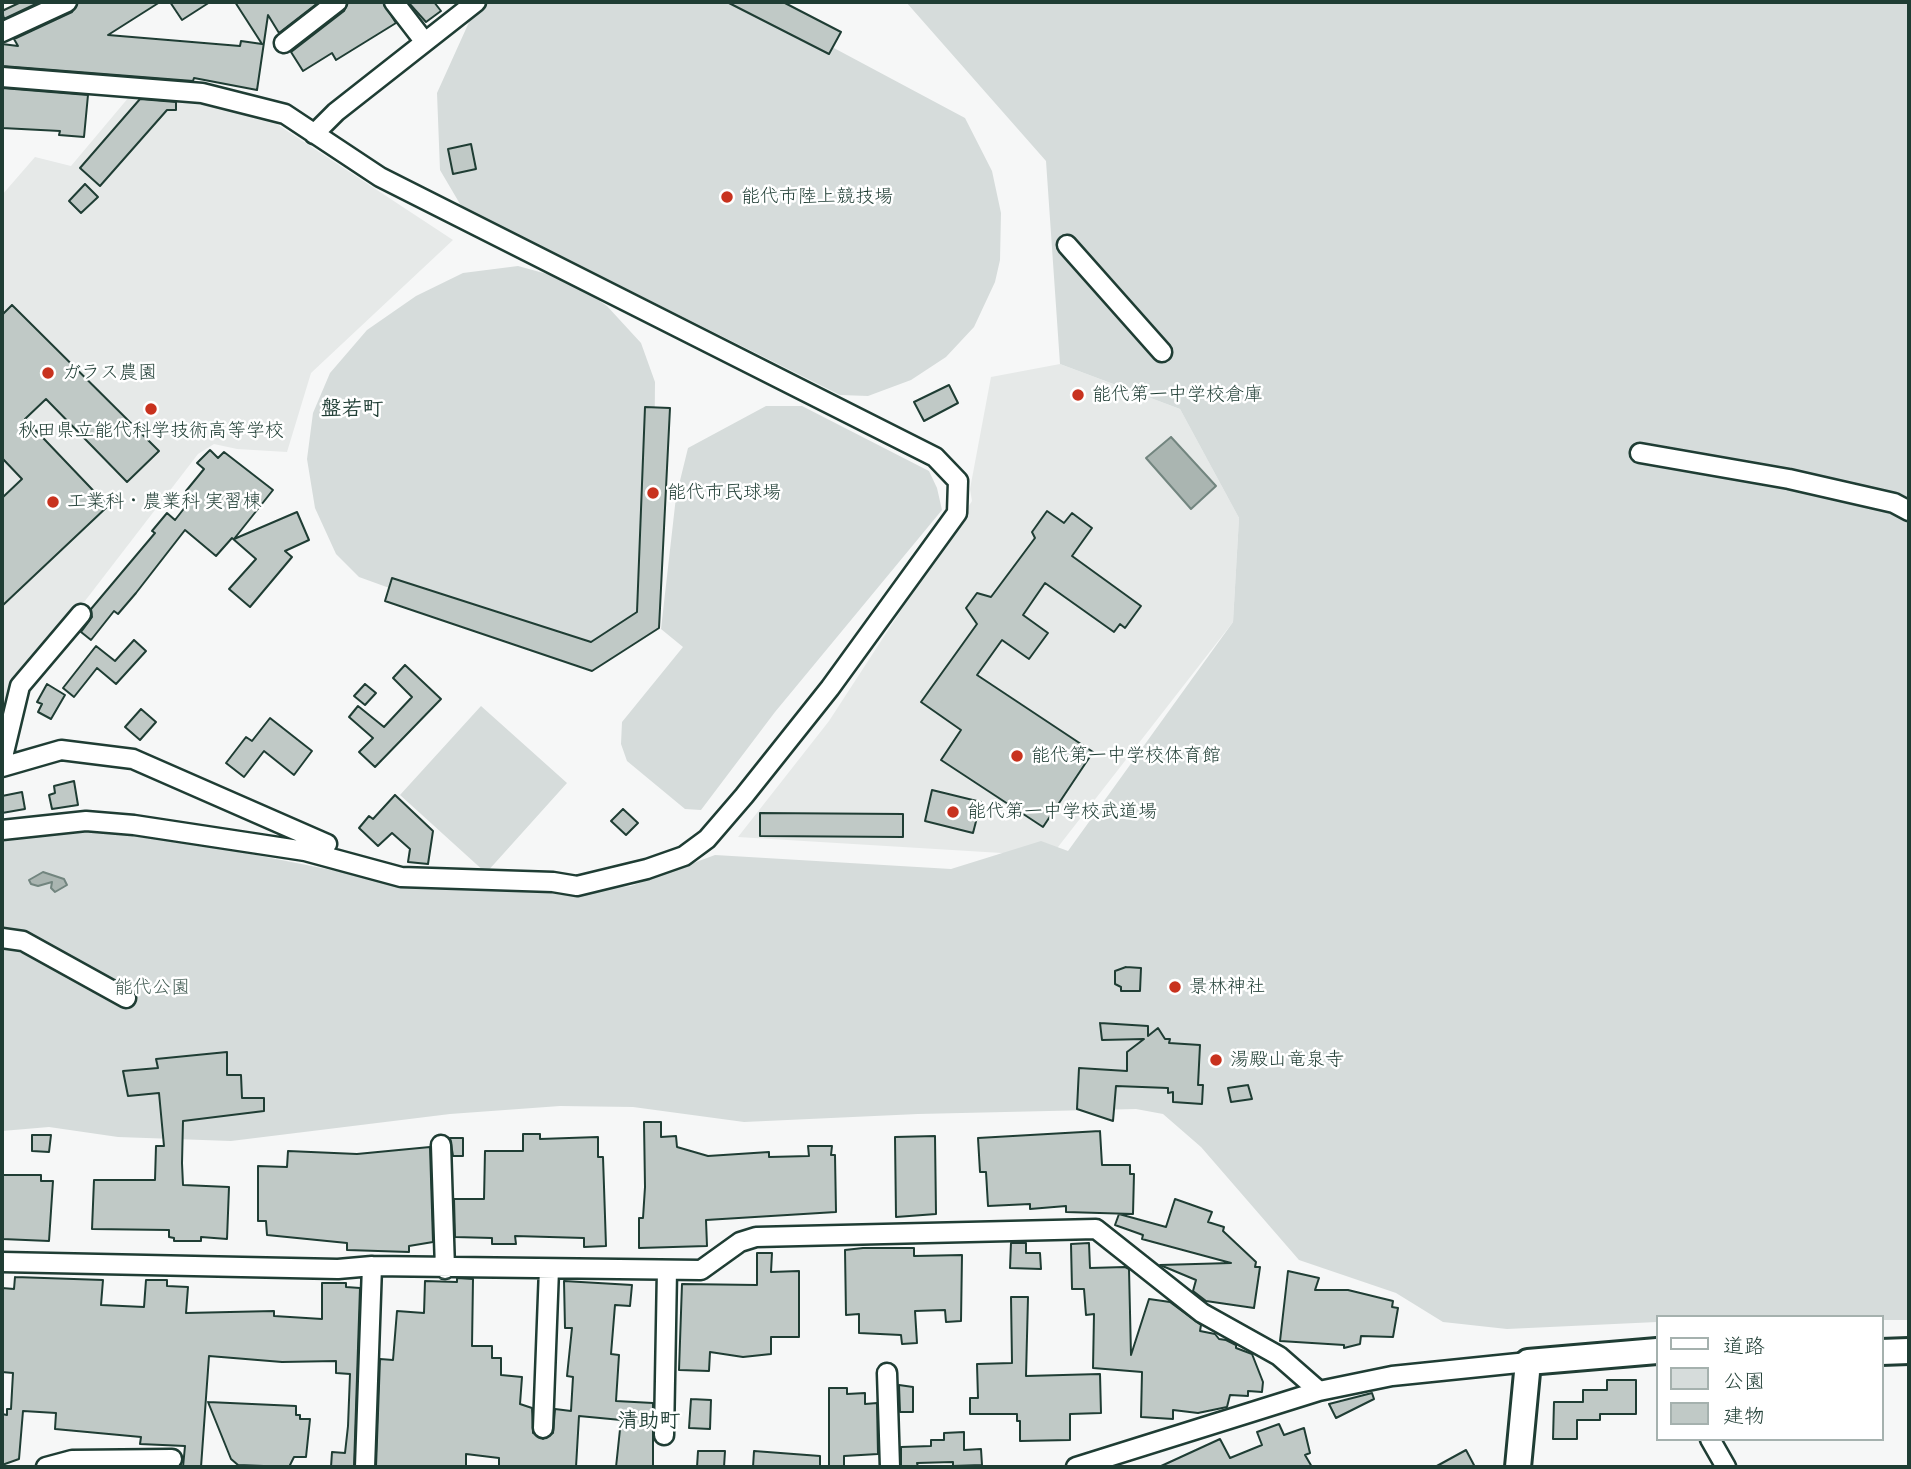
<!DOCTYPE html>
<meta charset="utf-8">
<style>
body{margin:0}
#map{position:relative;width:1911px;height:1469px;overflow:hidden;background:#f6f7f7;font-family:Delius,"Klee One",sans-serif}
canvas{display:block}
.frame{position:absolute;inset:0;border:4px solid #1f3d34;pointer-events:none}
.legend{position:absolute;left:1656px;top:1315px;width:228px;height:126px;box-sizing:border-box;background:#fff;border:2px solid #a5b1ae;margin:0;padding:9px 12px;list-style:none;font-size:21px;color:#1f3d34}
.legend li{display:flex;align-items:center;gap:14px;height:35px}
.legend b{width:35px;border:2px solid #a5b1ae}
</style>
<div id="map">
<canvas width="1911" height="1469"></canvas>
<div class="frame"></div>
<ul class="legend">
<li><b style="height:9px;background:#fff"></b>道路</li>
<li><b style="height:19px;background:#d6dcdb"></b>公園</li>
<li><b style="height:19px;background:#c0c9c6"></b>建物</li>
</ul>
</div>
<script>
const ctx = document.querySelector('canvas').getContext('2d');
ctx.lineJoin = 'round';
function paint(path, color) {
  ctx.fillStyle = color;
  ctx.fill(path, 'evenodd');
}
function shape(rows) {
  const path = new Path2D();
  for (const r of rows) {
    path.moveTo(r[0], r[1]);
    for (let i = 2; i < r.length; i += 2) path.lineTo(r[i], r[i + 1]);
  }
  return path;
}
function stroke(path, color, width, dash) {
  ctx.strokeStyle = color;
  ctx.lineWidth = width;
  ctx.lineCap = dash ? 'butt' : 'round';
  ctx.setLineDash(dash || []);
  ctx.stroke(path);
}
function label(font, color, halo, rows, align = 'center') {
  ctx.font = font + ' Delius,"Klee One",sans-serif';
  ctx.lineWidth = 5;
  ctx.setLineDash([]);
  ctx.textBaseline = 'middle';
  ctx.strokeStyle = halo;
  ctx.fillStyle = color;
  for (const [text, x, y, turn = 0] of rows) {
    ctx.save();
    ctx.translate(x, y);
    ctx.rotate((+turn || 0) * Math.PI / 180);
    ctx.textAlign = isNaN(turn) ? turn : align;
    if (halo) ctx.strokeText(text, 0, 0);
    ctx.fillText(text, 0, 0);
    ctx.restore();
  }
}
const built = shape([
 [129,97,210,103,260,113,453,240,311,373,287,452,237,449,214,444,198,454,78,610,2,731,2,195,35,157,71,166],
 [1060,364,1180,409,1239,518,1233,622,1051,856,738,837,829,721,972,501,970,489,991,377]
]);
const green = shape([
 [483,2,783,2,841,32,832,47,965,118,992,171,1001,213,1000,260,995,282,974,327,946,357,911,380,868,396,840,395,466,209,460,204,440,170,437,93,470,20],
 [906,2,1909,2,1909,1320,1881,1320,1881,1317,1657,1317,1657,1322,1507,1329,1443,1322,1396,1293,1299,1260,1201,1147,1163,1114,1136,1109,918,1114,744,1122,633,1107,560,1106,450,1114,231,1141,118,1137,49,1127,2,1131,2,838,74,831,133,834,216,847,402,884,579,892,631,886,715,855,951,869,1041,841,1068,851,1233,622,1239,518,1180,409,1060,364,1046,161],
 [518,266,569,280,607,306,641,343,655,382,653,619,588,660,359,577,336,554,315,508,307,459,313,413,330,373,367,330,416,296,463,273],
 [766,406,802,406,929,471,937,488,942,510,775,712,701,810,685,809,627,761,621,744,622,722,683,647,661,629,676,497,688,448],
 [481,706,567,783,486,873,400,795]
]);
const water = shape([
 [1171,437,1216,486,1191,509,1146,458,1171,437],
 [43,872,64,879,67,885,55,892,51,888,52,882,38,886,31,884,29,880,43,872]
]);
const building = shape([
 [21,2,40,2,4,19,2,11,21,2],
 [78,2,160,2,108,35,240,46,241,41,262,44,235,2,319,2,279,33,268,15,257,90,194,78,193,81,2,66,2,44,18,46,14,39,72,12,78,2],
 [170,2,210,2,182,20,170,2],
 [348,2,383,2,396,23,336,60,332,53,303,71,291,52,344,11,348,2],
 [408,2,434,2,441,11,426,22,408,2],
 [727,2,783,2,841,32,829,54,727,2],
 [2,88,88,95,84,137,59,135,60,131,2,128,2,88],
 [140,99,176,102,176,110,167,110,100,186,80,168,140,99],
 [471,144,476,169,453,174,448,149,471,144],
 [85,184,98,197,81,213,69,201,85,184],
 [12,305,159,451,127,482,46,399,25,419,108,506,2,606,2,498,22,479,2,458,2,315,12,305],
 [949,385,958,403,924,421,914,402,949,385],
 [645,407,670,408,659,628,592,671,385,601,392,578,591,642,637,612,645,407],
 [210,450,218,458,224,452,273,490,234,539,297,512,309,540,285,551,292,557,250,607,229,589,256,559,232,538,216,556,185,530,136,593,118,614,114,611,91,640,81,632,92,617,91,609,155,533,152,531,167,513,175,520,193,497,186,491,204,469,197,463,210,450],
 [1047,511,1064,523,1072,513,1092,528,1072,556,1141,606,1125,628,1120,624,1114,632,1045,583,1023,615,1048,633,1029,659,1002,640,977,675,1093,752,1043,827,941,760,961,730,921,702,977,624,966,608,977,593,991,597,1035,538,1032,532,1047,511],
 [134,640,146,651,116,684,97,668,74,697,63,688,96,646,115,661,134,640],
 [405,665,441,699,375,767,359,752,373,738,349,717,358,706,384,727,412,697,393,678,405,665],
 [47,684,65,695,51,719,38,712,42,704,37,702,47,684],
 [365,684,376,693,365,705,354,696,365,684],
 [141,709,156,722,140,740,125,727,141,709],
 [270,718,312,751,294,775,264,751,244,777,226,763,246,737,252,741,270,718],
 [74,781,78,805,52,809,49,795,55,793,54,786,74,781],
 [932,790,981,802,973,833,925,821,932,790],
 [22,792,25,809,2,813,2,796,22,792],
 [395,795,433,831,428,864,408,862,410,849,392,833,378,846,359,828,369,816,373,819,395,795],
 [623,809,638,823,626,835,611,821,623,809],
 [760,813,903,814,903,837,760,836,760,813],
 [1126,967,1141,968,1140,991,1121,991,1121,987,1115,984,1115,971,1126,967],
 [1100,1023,1148,1026,1148,1036,1158,1028,1165,1039,1170,1039,1169,1043,1200,1045,1198,1085,1203,1085,1202,1104,1173,1102,1173,1092,1168,1093,1168,1088,1116,1086,1113,1121,1077,1109,1079,1068,1127,1071,1127,1052,1144,1039,1102,1040,1100,1023],
 [227,1052,227,1075,241,1075,242,1098,264,1098,264,1111,183,1121,182,1163,183,1185,229,1187,227,1239,201,1237,201,1241,174,1241,174,1238,169,1237,169,1230,92,1229,94,1180,155,1180,156,1146,164,1146,159,1093,128,1096,123,1071,158,1068,156,1059,227,1052],
 [1248,1085,1252,1099,1231,1102,1228,1088,1248,1085],
 [644,1122,661,1122,661,1137,676,1136,677,1147,708,1156,769,1152,769,1157,809,1156,808,1146,832,1146,831,1155,835,1155,836,1212,706,1220,707,1246,639,1248,639,1218,643,1218,645,1187,644,1122],
 [1100,1131,1102,1165,1130,1165,1130,1174,1134,1174,1133,1214,1066,1212,1066,1206,1030,1209,1030,1204,988,1206,986,1172,980,1172,978,1138,1100,1131],
 [523,1134,540,1134,540,1139,598,1137,598,1157,603,1157,606,1246,584,1247,584,1238,515,1236,516,1244,492,1244,492,1238,455,1237,454,1199,484,1199,485,1151,523,1151,523,1134],
 [32,1135,51,1135,49,1152,32,1151,32,1135],
 [935,1136,936,1214,896,1217,895,1137,935,1136],
 [450,1138,463,1138,463,1156,453,1156,450,1138],
 [430,1147,433,1242,409,1246,409,1252,347,1250,347,1243,267,1235,266,1221,258,1221,258,1166,287,1167,288,1151,357,1154,430,1147],
 [2,1175,41,1175,41,1181,53,1181,49,1241,2,1239,2,1175],
 [1175,1199,1212,1212,1208,1222,1224,1227,1223,1231,1256,1262,1255,1267,1260,1267,1254,1308,1206,1301,1193,1291,1196,1280,1160,1265,1231,1263,1142,1239,1143,1235,1115,1225,1119,1214,1166,1227,1175,1199],
 [1011,1243,1026,1243,1026,1253,1040,1253,1041,1269,1010,1268,1011,1243],
 [1089,1243,1090,1268,1125,1267,1129,1269,1131,1355,1149,1299,1170,1302,1201,1325,1200,1331,1215,1334,1219,1339,1226,1340,1236,1345,1236,1348,1252,1354,1263,1382,1262,1392,1248,1391,1248,1396,1230,1395,1227,1407,1198,1413,1173,1410,1173,1419,1141,1417,1142,1372,1093,1368,1094,1314,1086,1315,1084,1289,1072,1289,1071,1244,1089,1243],
 [863,1248,914,1248,914,1256,962,1255,961,1321,946,1322,945,1310,915,1311,917,1343,902,1344,901,1335,859,1333,859,1314,846,1315,845,1250,863,1248],
 [757,1253,772,1253,771,1272,799,1271,799,1337,771,1337,771,1354,743,1357,710,1352,709,1371,679,1370,682,1284,757,1285,757,1253],
 [1288,1271,1319,1278,1315,1290,1348,1290,1393,1301,1392,1307,1398,1308,1393,1337,1361,1336,1360,1344,1344,1348,1344,1345,1280,1341,1288,1271],
 [15,1277,103,1280,101,1305,144,1307,146,1280,167,1280,167,1286,188,1287,186,1313,274,1311,274,1316,322,1319,322,1283,346,1283,346,1287,360,1288,354,1467,331,1467,332,1452,345,1453,348,1426,350,1374,336,1373,336,1361,282,1362,209,1356,201,1467,183,1467,185,1446,140,1444,141,1437,55,1429,56,1413,23,1411,19,1459,2,1465,2,1414,7,1415,7,1409,11,1409,13,1373,2,1372,2,1288,14,1289,15,1277],
 [457,1278,473,1279,472,1346,492,1346,492,1358,501,1358,501,1375,522,1377,520,1404,532,1408,533,1433,543,1439,553,1433,555,1409,571,1411,573,1377,567,1376,572,1328,565,1328,564,1281,632,1285,630,1306,615,1305,611,1354,619,1355,616,1401,653,1403,653,1467,616,1467,621,1420,579,1416,576,1467,499,1467,499,1458,466,1454,466,1467,376,1467,380,1359,393,1360,397,1311,424,1313,425,1281,457,1282,457,1278],
 [1011,1297,1028,1297,1026,1376,1100,1374,1101,1413,1070,1414,1070,1440,1020,1441,1020,1421,1017,1421,1017,1414,970,1414,970,1398,978,1398,977,1364,1012,1363,1011,1297],
 [1607,1380,1636,1380,1636,1414,1600,1414,1600,1420,1577,1420,1577,1439,1553,1439,1554,1402,1583,1402,1583,1390,1607,1390,1607,1380],
 [899,1385,913,1387,913,1412,900,1412,899,1385],
 [829,1388,847,1388,847,1394,865,1393,865,1404,877,1403,878,1454,844,1456,844,1467,829,1467,829,1388],
 [1372,1393,1374,1399,1336,1418,1329,1404,1372,1393],
 [691,1399,711,1400,710,1429,689,1428,691,1399],
 [208,1402,296,1406,296,1415,300,1415,300,1419,310,1419,306,1457,294,1457,289,1467,238,1465,231,1459,208,1402],
 [1279,1424,1284,1435,1304,1428,1310,1453,1305,1455,1312,1467,1159,1467,1220,1439,1230,1458,1262,1445,1257,1432,1279,1424],
 [964,1432,964,1450,981,1449,982,1465,953,1466,953,1462,917,1463,918,1467,901,1467,901,1447,931,1446,931,1440,944,1440,944,1433,964,1432],
 [1466,1450,1475,1467,1435,1467,1466,1450],
 [698,1451,725,1451,724,1467,697,1467,698,1451],
 [754,1451,820,1456,820,1467,753,1467,754,1451]
]);
const street = shape([
 [394,2,424,41],
 [2,32,67,2],
 [284,43,337,2],
 [2,77,202,93,285,114,380,177,935,457,958,481,957,513,830,688,744,796,707,839,684,856,647,869,577,886,553,882,401,877,305,851,134,825,86,821,2,830],
 [314,134,336,112,476,2],
 [1067,245,1162,352],
 [1640,453,1789,479,1894,503,1909,511],
 [2,761,20,686,81,614],
 [2,767,61,750,133,759,327,844,305,851],
 [2,938,23,941,126,998],
 [441,1145,445,1269],
 [2,1262,338,1269,372,1266,701,1270,740,1242,756,1237,1096,1229,1202,1313,1279,1356,1319,1391],
 [887,1373,890,1467],
 [543,1428,549,1269],
 [664,1435,667,1270],
 [1710,1439,1726,1467],
 [46,1467,72,1460,172,1459],
 [365,1467,372,1266],
 [1076,1467,1319,1391,1392,1376,1528,1362]
]);
const secondary = shape([
 [1881,1352,1909,1351],
 [1518,1467,1528,1362,1657,1351]
]);
const markers = [
 [727,197,7,"#c8321e"],
 [48,373,7,"#c8321e"],
 [1078,395,7,"#c8321e"],
 [151,409,7,"#c8321e"],
 [653,493,7,"#c8321e"],
 [53,502,7,"#c8321e"],
 [1017,756,7,"#c8321e"],
 [953,812,7,"#c8321e"],
 [1175,987,7,"#c8321e"],
 [1216,1060,7,"#c8321e"]
];
const poiNames = [
 ["能代市陸上競技場",741,197],
 ["ガラス農園",62,373],
 ["能代第一中学校倉庫",1092,395],
 ["秋田県立能代科学技術高等学校",151,431,"center"],
 ["能代市民球場",667,493],
 ["工業科・農業科 実習棟",67,502],
 ["能代第一中学校体育館",1031,756],
 ["能代第一中学校武道場",967,812],
 ["景林神社",1189,987],
 ["湯殿山竜泉寺",1230,1060]
];
const parkNames = [
 ["能代公園",152,988]
];
const neighbourhoodNames = [
 ["盤若町",352,409],
 ["清助町",649,1421]
];
paint(built, '#e6e9e8');
paint(green, '#d6dcdb');
paint(water, '#aab5b1');
stroke(water, '#72857f', 2);
paint(building, '#c0c9c6');
stroke(building, '#1f3d34', 2);
stroke(street, '#1f3d34', 23);
stroke(secondary, '#1f3d34', 30);
stroke(street, '#fff', 18);
stroke(secondary, '#fff', 24);
for (const [x, y, r, color] of markers) {
  const dot = new Path2D();
  dot.arc(x, y, r, 0, 2 * Math.PI);
  ctx.fillStyle = color;
  ctx.fill(dot);
  stroke(dot, '#fff', 2.5);
}
label('19px', '#1f3d34', '#fff', poiNames, 'left');
label('19px', '#445d55', '#fff', parkNames);
label('bold 21px', '#1f3d34', '#fff', neighbourhoodNames);
</script>
